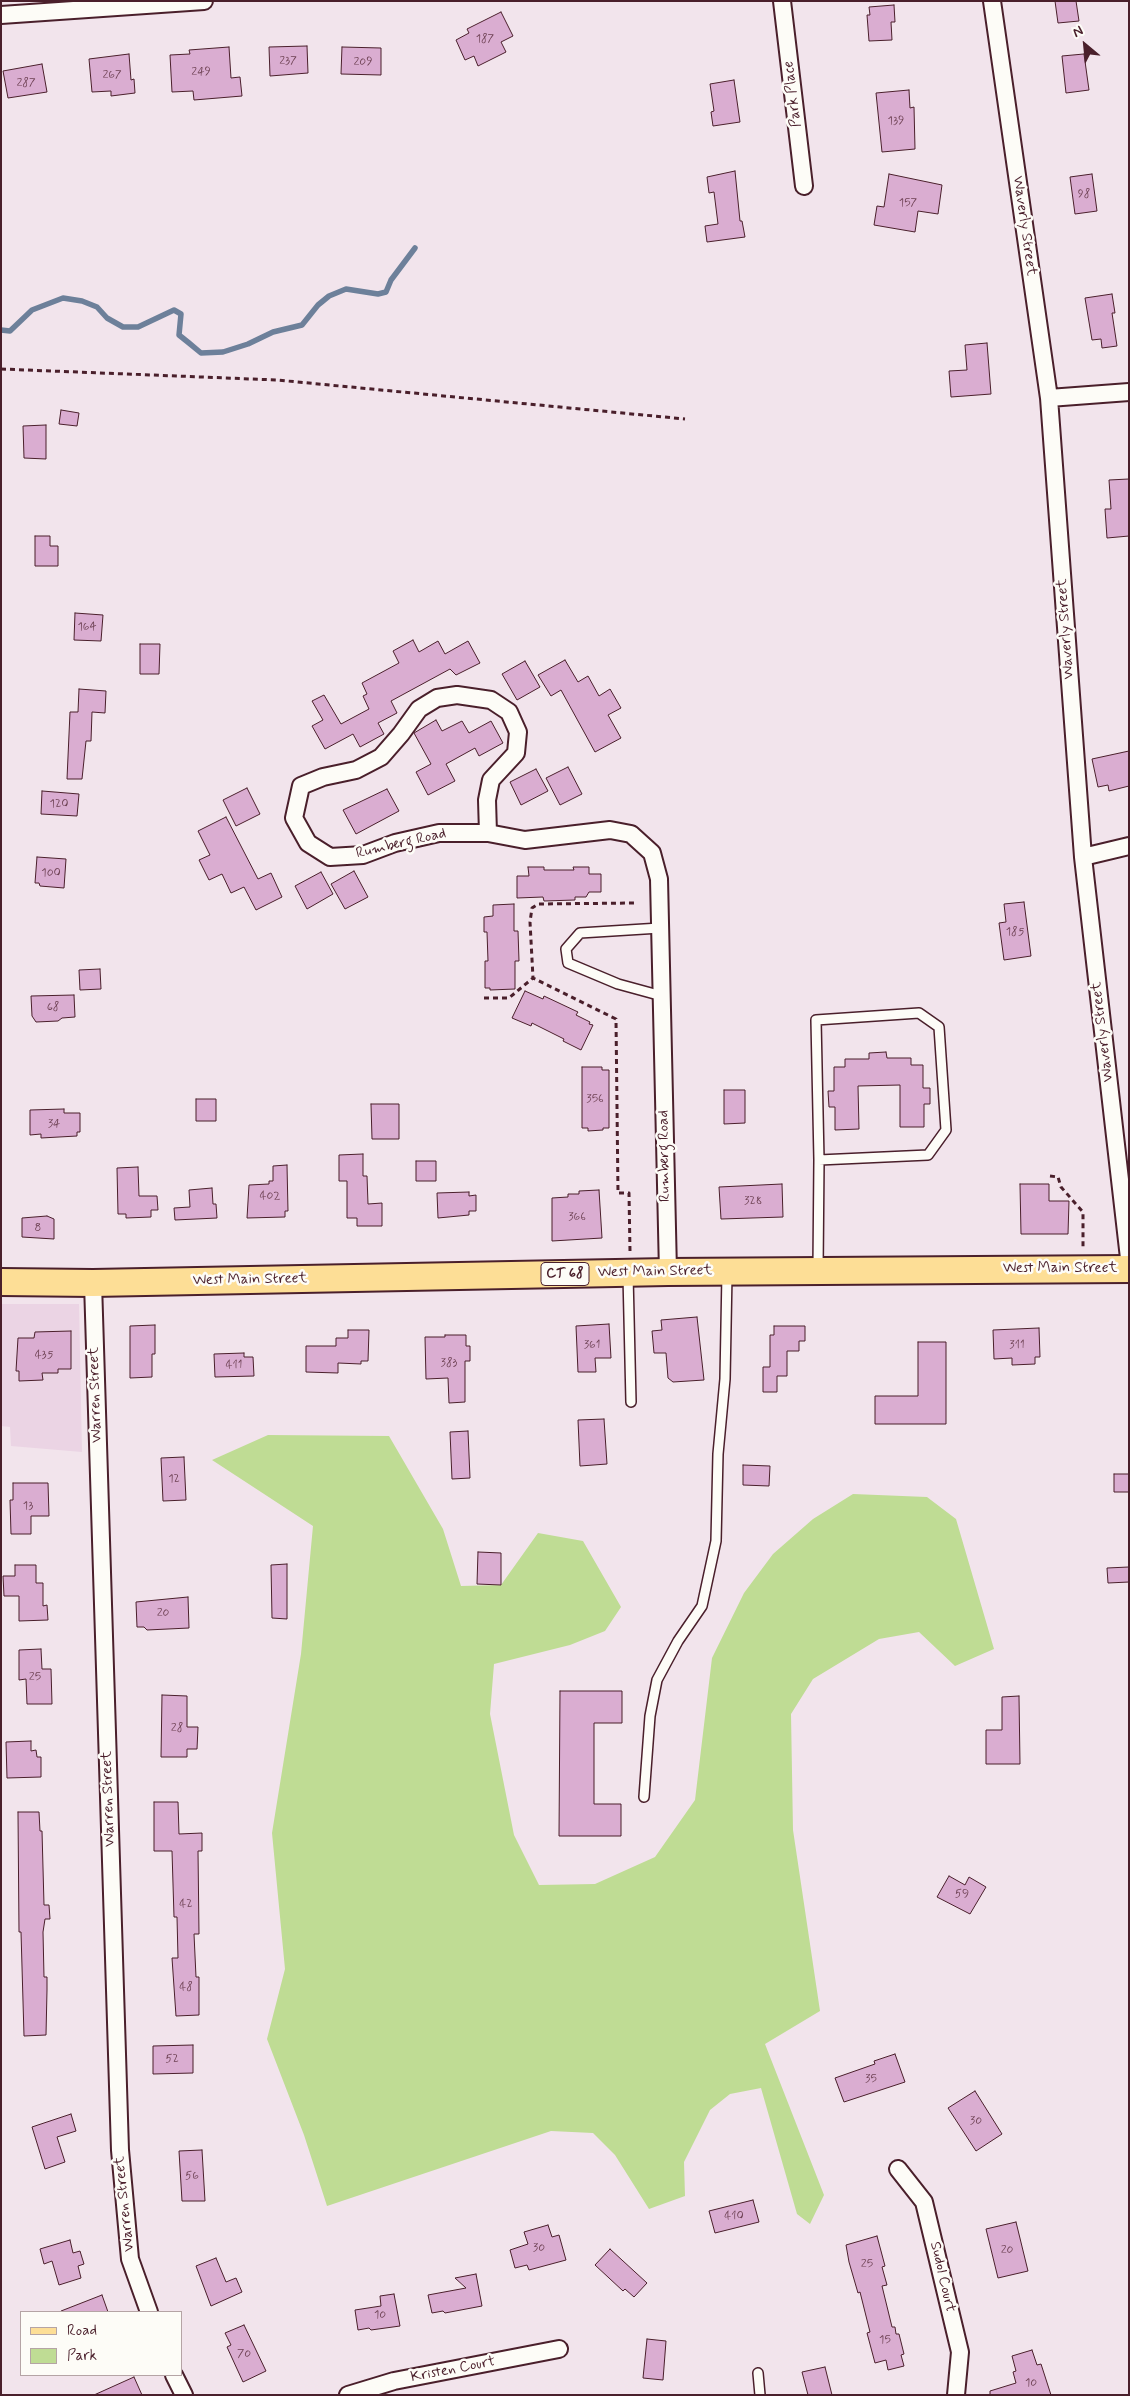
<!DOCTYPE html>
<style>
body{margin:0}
#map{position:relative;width:1130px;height:2396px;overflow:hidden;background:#f2e4ec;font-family:Mynerve,sans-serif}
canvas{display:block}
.frame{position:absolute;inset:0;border:2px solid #4a1f2b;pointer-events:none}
.legend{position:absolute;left:20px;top:2311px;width:162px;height:65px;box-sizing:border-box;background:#fdfcf7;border:1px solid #b5a4a5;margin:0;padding:6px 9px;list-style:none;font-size:15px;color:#4a1f2b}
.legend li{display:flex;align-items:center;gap:10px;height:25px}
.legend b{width:25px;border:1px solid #b5a4a5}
.north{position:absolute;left:1060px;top:20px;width:50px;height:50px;-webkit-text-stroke:4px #fdfcf7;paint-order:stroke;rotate:332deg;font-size:14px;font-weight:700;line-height:20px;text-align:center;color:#4a1f2b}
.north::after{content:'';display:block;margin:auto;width:18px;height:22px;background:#4a1f2b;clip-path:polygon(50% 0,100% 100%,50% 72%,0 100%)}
</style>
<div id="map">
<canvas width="1130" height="2396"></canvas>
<div class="frame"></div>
<ul class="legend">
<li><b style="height:6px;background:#fdde96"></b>Road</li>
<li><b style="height:14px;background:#bfdc94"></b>Park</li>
</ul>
<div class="north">N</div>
</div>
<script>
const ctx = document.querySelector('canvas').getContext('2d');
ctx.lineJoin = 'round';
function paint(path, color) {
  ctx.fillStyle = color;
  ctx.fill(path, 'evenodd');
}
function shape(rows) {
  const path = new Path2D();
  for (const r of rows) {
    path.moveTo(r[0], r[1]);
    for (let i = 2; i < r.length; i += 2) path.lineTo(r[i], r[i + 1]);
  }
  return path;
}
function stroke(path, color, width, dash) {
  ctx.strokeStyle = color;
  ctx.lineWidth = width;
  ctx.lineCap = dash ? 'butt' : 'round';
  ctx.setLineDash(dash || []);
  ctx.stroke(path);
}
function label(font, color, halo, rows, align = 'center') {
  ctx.font = font + ' Mynerve,sans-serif';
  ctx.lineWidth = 5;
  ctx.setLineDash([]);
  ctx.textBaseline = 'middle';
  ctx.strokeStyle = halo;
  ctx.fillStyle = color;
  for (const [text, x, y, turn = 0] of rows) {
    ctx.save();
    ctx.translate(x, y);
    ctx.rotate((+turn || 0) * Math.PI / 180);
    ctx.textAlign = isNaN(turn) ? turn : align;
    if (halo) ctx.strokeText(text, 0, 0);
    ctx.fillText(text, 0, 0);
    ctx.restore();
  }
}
const built = shape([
 [1,1304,79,1304,82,1452,11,1446,10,1427,1,1426]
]);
const green = shape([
 [268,1435,389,1436,443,1529,461,1586,501,1585,538,1533,583,1541,621,1607,605,1631,570,1645,494,1664,490,1714,514,1835,539,1885,595,1884,655,1857,695,1800,712,1658,744,1593,773,1554,813,1519,853,1494,927,1497,956,1519,994,1649,955,1666,919,1632,879,1639,813,1679,791,1714,793,1830,820,2011,765,2044,824,2195,810,2224,797,2214,761,2088,730,2094,710,2110,684,2162,685,2196,649,2209,615,2155,593,2133,551,2131,327,2206,304,2135,267,2039,285,1969,272,1833,301,1654,313,1526,212,1460]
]);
const stream = shape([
 [1,330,10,331,32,310,63,298,82,301,97,307,107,318,123,327,138,327,174,310,181,314,179,335,189,343,201,353,223,352,248,344,273,332,302,325,318,305,329,296,346,289,378,294,386,292,391,280,415,248]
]);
const building = shape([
 [1055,1,1076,1,1079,21,1058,23,1055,1],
 [894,5,895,22,891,22,892,40,869,41,867,15,870,15,869,7,894,5],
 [501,12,513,36,501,42,506,52,478,66,474,56,465,60,456,40,469,33,467,29,501,12],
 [307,46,308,73,270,76,269,47,307,46],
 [229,47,231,78,240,77,242,96,194,100,193,91,172,92,170,55,190,54,189,50,229,47],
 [342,47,381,48,381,75,341,74,342,47],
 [129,54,131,80,134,79,135,93,111,96,111,91,92,92,89,59,129,54],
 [1084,54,1089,90,1066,93,1062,56,1084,54],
 [42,64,47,92,8,98,3,71,42,64],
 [734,80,740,122,713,126,711,112,714,111,710,84,734,80],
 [909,90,910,108,914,107,915,149,882,152,876,93,909,90],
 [735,171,740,221,742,221,745,237,707,242,705,226,718,224,714,192,709,193,707,177,735,171],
 [889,174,942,185,938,214,918,211,915,232,874,225,877,206,884,207,889,174],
 [1092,174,1097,211,1075,214,1070,177,1092,174],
 [1112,294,1115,313,1112,313,1117,346,1102,348,1101,339,1092,340,1085,298,1112,294],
 [987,343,991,394,951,397,949,371,967,370,965,345,987,343],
 [61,410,79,413,77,426,59,424,61,410],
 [46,425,46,459,24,458,23,426,46,425],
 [1129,479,1129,536,1107,538,1105,509,1111,509,1109,480,1129,479],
 [35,536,50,536,50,546,58,546,58,566,35,566,35,536],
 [75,613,103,615,101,641,74,640,75,613],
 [413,640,419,652,438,641,445,654,468,641,480,663,456,675,450,669,391,701,397,713,378,723,384,734,360,747,353,734,325,749,312,726,323,720,312,701,324,695,341,724,369,709,363,696,367,694,362,683,399,663,393,651,413,640],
 [140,644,160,644,159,674,140,674,140,644],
 [565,660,578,682,588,676,599,696,610,689,621,708,608,715,621,738,595,752,561,690,551,696,538,675,565,660],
 [525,661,540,687,517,700,502,674,525,661],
 [79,689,106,691,105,713,92,712,91,741,86,741,82,779,67,779,70,712,78,712,79,689],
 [436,720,442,731,462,721,469,733,491,721,503,743,479,756,475,748,446,764,455,781,428,795,416,772,431,764,414,733,436,720],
 [1129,751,1129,786,1109,791,1108,785,1098,787,1092,759,1129,751],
 [568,767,582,794,560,805,546,778,568,767],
 [536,769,548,791,521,805,510,782,536,769],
 [247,788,260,814,236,826,223,800,247,788],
 [387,789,399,811,356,834,343,810,387,789],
 [42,791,79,794,77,816,41,814,42,791],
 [226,817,258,879,271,873,282,897,256,910,244,887,231,893,222,874,209,880,199,860,210,855,198,831,226,817],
 [37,857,66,859,64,888,40,886,39,883,35,883,37,857],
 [528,867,544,867,544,870,574,870,573,867,589,867,589,874,601,874,601,892,589,892,586,897,575,897,575,900,544,901,543,897,517,898,517,876,529,876,528,867],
 [354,871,368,897,345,909,331,884,354,871],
 [321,872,333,894,307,909,295,886,321,872],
 [1024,902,1031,956,1004,960,999,923,1006,922,1004,904,1024,902],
 [514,904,514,931,518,931,519,961,515,961,515,989,490,990,490,988,485,988,485,961,488,961,487,932,484,932,484,917,493,916,493,905,514,904],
 [100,969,101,989,80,990,79,970,100,969],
 [525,991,543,999,544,996,578,1012,576,1015,590,1022,589,1024,593,1025,581,1050,563,1041,564,1039,532,1023,531,1026,512,1018,525,991],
 [74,995,75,1017,62,1018,58,1021,36,1022,32,1016,31,996,74,995],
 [886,1052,887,1058,911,1058,911,1065,923,1065,923,1088,930,1088,930,1104,924,1104,924,1127,900,1127,900,1085,858,1086,859,1129,835,1130,835,1107,829,1107,828,1091,834,1091,834,1067,845,1067,845,1059,869,1059,869,1053,886,1052],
 [582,1067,602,1067,602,1070,609,1070,609,1128,603,1128,603,1130,588,1131,588,1128,582,1128,582,1067],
 [724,1090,745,1090,745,1123,724,1124,724,1090],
 [196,1099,216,1099,216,1121,196,1121,196,1099],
 [371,1104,399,1104,399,1139,372,1139,371,1104],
 [64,1109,64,1113,80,1113,80,1132,77,1132,77,1136,41,1138,41,1134,30,1135,30,1110,64,1109],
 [363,1154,363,1176,367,1176,368,1204,382,1203,382,1226,357,1226,357,1218,347,1218,347,1181,339,1181,339,1155,363,1154],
 [416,1161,436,1161,436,1181,416,1181,416,1161],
 [287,1165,288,1211,285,1211,285,1217,247,1218,249,1185,269,1184,269,1181,273,1181,273,1166,287,1165],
 [138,1167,139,1196,157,1196,158,1210,151,1210,151,1217,126,1218,126,1214,118,1214,117,1168,138,1167],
 [782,1184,783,1217,721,1219,719,1187,782,1184],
 [1020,1184,1049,1184,1049,1201,1069,1201,1068,1234,1021,1234,1020,1184],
 [212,1188,213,1204,216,1204,217,1218,175,1220,174,1208,190,1207,189,1190,212,1188],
 [599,1190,602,1238,552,1241,552,1198,568,1197,568,1194,579,1194,579,1191,599,1190],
 [469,1192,469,1196,476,1195,476,1211,469,1211,469,1215,438,1218,437,1193,469,1192],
 [47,1216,54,1219,54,1239,22,1237,22,1218,47,1216],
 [697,1317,704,1380,673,1382,668,1378,666,1353,654,1353,652,1331,662,1330,661,1320,697,1317],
 [609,1324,611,1358,595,1358,596,1372,578,1372,576,1326,609,1324],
 [155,1325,155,1354,152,1354,152,1377,130,1378,130,1326,155,1325],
 [774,1326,805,1326,805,1341,799,1341,799,1351,787,1351,787,1376,777,1376,777,1392,763,1392,763,1367,770,1367,770,1335,774,1335,774,1326],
 [1039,1328,1040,1357,1035,1357,1035,1364,1012,1365,1012,1358,994,1359,993,1330,1039,1328],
 [348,1330,369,1330,368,1361,361,1361,361,1364,338,1363,338,1373,306,1372,306,1346,336,1346,336,1338,348,1338,348,1330],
 [71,1331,71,1369,58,1369,58,1373,42,1373,43,1380,19,1381,19,1371,16,1371,18,1338,34,1338,35,1332,71,1331],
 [445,1335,466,1335,466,1346,470,1346,470,1361,465,1361,465,1402,449,1403,448,1378,426,1379,425,1337,445,1337,445,1335],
 [918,1342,946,1342,946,1424,875,1424,875,1396,918,1396,918,1342],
 [244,1353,244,1357,253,1357,254,1376,215,1377,214,1354,244,1353],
 [604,1419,607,1464,580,1466,578,1420,604,1419],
 [468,1431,470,1478,452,1479,450,1432,468,1431],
 [184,1457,186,1500,163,1501,161,1458,184,1457],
 [743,1465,770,1466,769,1486,743,1485,743,1465],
 [1114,1474,1129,1474,1129,1492,1114,1492,1114,1474],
 [13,1483,48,1483,49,1516,31,1516,31,1534,11,1534,10,1500,13,1500,13,1483],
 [478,1552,501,1553,501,1585,477,1584,478,1552],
 [287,1564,287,1619,272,1618,271,1565,287,1564],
 [15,1565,36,1565,36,1583,43,1583,43,1606,47,1605,48,1620,19,1621,19,1596,4,1596,3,1576,15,1576,15,1565],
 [1129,1567,1129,1582,1108,1583,1107,1568,1129,1567],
 [188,1597,189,1628,147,1630,144,1627,137,1627,136,1602,188,1597],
 [41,1649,42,1669,51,1669,52,1704,27,1704,26,1679,19,1680,19,1650,41,1649],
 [560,1691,622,1691,622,1723,594,1723,594,1804,621,1804,621,1836,559,1836,560,1691],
 [162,1695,187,1696,187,1727,198,1727,197,1749,187,1749,187,1757,161,1757,162,1695],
 [1019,1696,1020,1764,986,1764,986,1730,1002,1730,1002,1697,1019,1696],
 [31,1741,31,1751,36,1750,37,1757,41,1757,41,1777,7,1778,6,1742,31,1741],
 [154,1802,178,1802,179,1834,202,1833,202,1851,198,1851,199,1934,194,1934,196,1977,199,1977,199,2015,176,2016,172,1958,178,1958,177,1917,174,1917,172,1851,154,1851,154,1802],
 [18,1812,39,1812,40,1831,42,1831,44,1905,49,1905,50,1919,45,1919,43,1932,44,1977,47,1977,47,1990,46,2035,24,2036,21,1932,19,1932,18,1812],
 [949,1876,965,1885,969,1877,986,1887,970,1914,937,1897,949,1876],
 [193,2045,193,2073,153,2074,153,2046,193,2045],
 [895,2054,905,2082,844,2102,835,2078,875,2064,874,2061,895,2054],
 [975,2091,1002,2134,976,2151,948,2108,975,2091],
 [71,2114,76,2131,57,2137,65,2162,45,2169,32,2127,71,2114],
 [202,2150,205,2201,182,2201,179,2151,202,2150],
 [753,2200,759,2222,715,2233,709,2211,753,2200],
 [1016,2222,1028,2271,998,2278,986,2229,1016,2222],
 [548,2225,552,2237,559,2235,566,2260,529,2270,527,2265,515,2268,510,2250,528,2244,524,2232,548,2225],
 [877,2236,885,2266,882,2267,887,2285,882,2286,892,2327,895,2327,896,2334,899,2334,904,2354,901,2355,904,2366,888,2370,886,2360,875,2363,867,2333,870,2332,860,2292,858,2293,849,2262,846,2245,877,2236],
 [70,2240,73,2253,80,2251,84,2264,78,2266,81,2278,59,2285,52,2261,44,2264,40,2249,70,2240],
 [610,2249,647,2283,634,2297,625,2289,623,2291,595,2265,610,2249],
 [216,2258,226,2282,236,2278,242,2292,211,2306,196,2266,216,2258],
 [476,2274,482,2306,445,2313,443,2311,432,2313,428,2295,466,2288,455,2278,476,2274],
 [394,2294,400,2326,371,2330,369,2328,358,2330,355,2310,381,2306,380,2296,394,2294],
 [102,2295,108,2312,61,2312,61,2311,102,2295],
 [244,2325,266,2371,243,2382,227,2347,231,2345,225,2333,244,2325],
 [647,2339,666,2341,663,2380,643,2378,647,2339],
 [1032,2350,1037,2365,1041,2364,1051,2395,990,2395,990,2391,1016,2383,1013,2372,1016,2371,1012,2356,1032,2350],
 [825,2367,832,2395,808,2395,802,2372,825,2367],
 [134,2377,142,2395,94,2395,134,2377]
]);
const path = shape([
 [1,369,277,380,685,419],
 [484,998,509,998,533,978],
 [1050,1176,1058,1177,1061,1187,1083,1212,1083,1248],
 [630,1251,629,1193,618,1193,616,1019,533,978,530,922,532,908,538,904,634,903]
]);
const service = shape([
 [660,928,580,933,566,949,568,963,618,984,662,996],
 [818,1268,819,1160,816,1020,919,1013,939,1027,946,1130,928,1155,819,1160],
 [628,1275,631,1402],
 [644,1797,650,1716,657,1680,678,1641,702,1606,716,1541,718,1454,725,1379,727,1274],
 [758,2373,760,2395]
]);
const minor = shape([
 [782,1,804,186],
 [992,1,1049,398,1083,857,1129,1258],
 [1,15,204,1],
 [1049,398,1129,392],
 [488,833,487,800,491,780,516,753,518,732,509,712,491,700,457,695,437,698,419,709,401,734,381,757,356,770,323,777,301,786,294,818,308,843,330,857,363,855,395,843,439,833,488,833,525,840,610,830,631,834,652,853,659,879,668,1272],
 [1083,857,1129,846],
 [93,1283,120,2150,130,2259,149,2312],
 [898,2169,924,2202,960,2352,956,2395],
 [174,2375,184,2395],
 [348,2395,394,2381,559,2349]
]);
const primary = shape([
 [1,1282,93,1283,668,1272,1129,1269]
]);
const numberNames = [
 ["187",485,39],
 ["237",288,61],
 ["209",363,62],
 ["249",201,72],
 ["267",112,75],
 ["287",26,83],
 ["139",896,121],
 ["98",1084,194],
 ["157",908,203],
 ["164",87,627],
 ["120",59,804],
 ["100",51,873],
 ["185",1015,932],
 ["68",53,1007],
 ["356",595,1099],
 ["34",54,1124],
 ["402",270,1196],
 ["328",753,1201],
 ["366",577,1217],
 ["8",38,1228],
 ["361",592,1345],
 ["311",1017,1345],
 ["435",44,1355],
 ["383",449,1363],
 ["411",234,1365],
 ["12",174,1479],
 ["13",28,1506],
 ["20",163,1613],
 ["25",35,1677],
 ["28",177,1728],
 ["59",962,1894],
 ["42",186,1904],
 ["48",186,1987],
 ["52",172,2059],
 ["35",871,2079],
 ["30",976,2121],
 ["56",192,2176],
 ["410",734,2216],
 ["30",539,2248],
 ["20",1007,2250],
 ["25",867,2264],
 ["10",380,2315],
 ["15",885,2340],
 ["70",244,2354],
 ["10",1031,2383]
];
const shields = [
 [565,1274,48]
];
const shieldNames = [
 ["CT 68",565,1274]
];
const streetNames = [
 ["Park Place",793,94,-97],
 ["Waverly Street",1024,226,82],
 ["Waverly Street",1066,629,-94],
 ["Rumberg Road",401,844,-13],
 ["Waverly Street",1103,1032,-97],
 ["Rumberg Road",665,1156,-91],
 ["West Main Street",1060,1269],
 ["West Main Street",655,1272,-1],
 ["West Main Street",250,1280,-1],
 ["Warren Street",96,1395,-92],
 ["Warren Street",109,1799,-92],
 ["Warren Street",125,2204,-96],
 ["Sudol Court",942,2277,77],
 ["Kristen Court",453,2370,-11]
];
paint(built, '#ebd4e4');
paint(green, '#bfdc94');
stroke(stream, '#6d809a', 5.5);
paint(building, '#daadd1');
stroke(building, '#4a1f2b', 1);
stroke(service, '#4a1f2b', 12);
stroke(minor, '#4a1f2b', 20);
stroke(primary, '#4a1f2b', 30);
stroke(path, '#4a1f2b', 3, [5, 4]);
stroke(service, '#fdfcf7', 9);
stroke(minor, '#fdfcf7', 16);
stroke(primary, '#fdde96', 26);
label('12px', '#6e4254', null, numberNames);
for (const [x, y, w] of shields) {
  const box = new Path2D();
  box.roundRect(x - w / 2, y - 11.5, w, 23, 4);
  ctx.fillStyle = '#fdfcf7';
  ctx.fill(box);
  stroke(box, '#4a1f2b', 1);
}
label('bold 14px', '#4a1f2b', null, shieldNames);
label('15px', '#4a1f2b', '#fdfcf7', streetNames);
</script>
